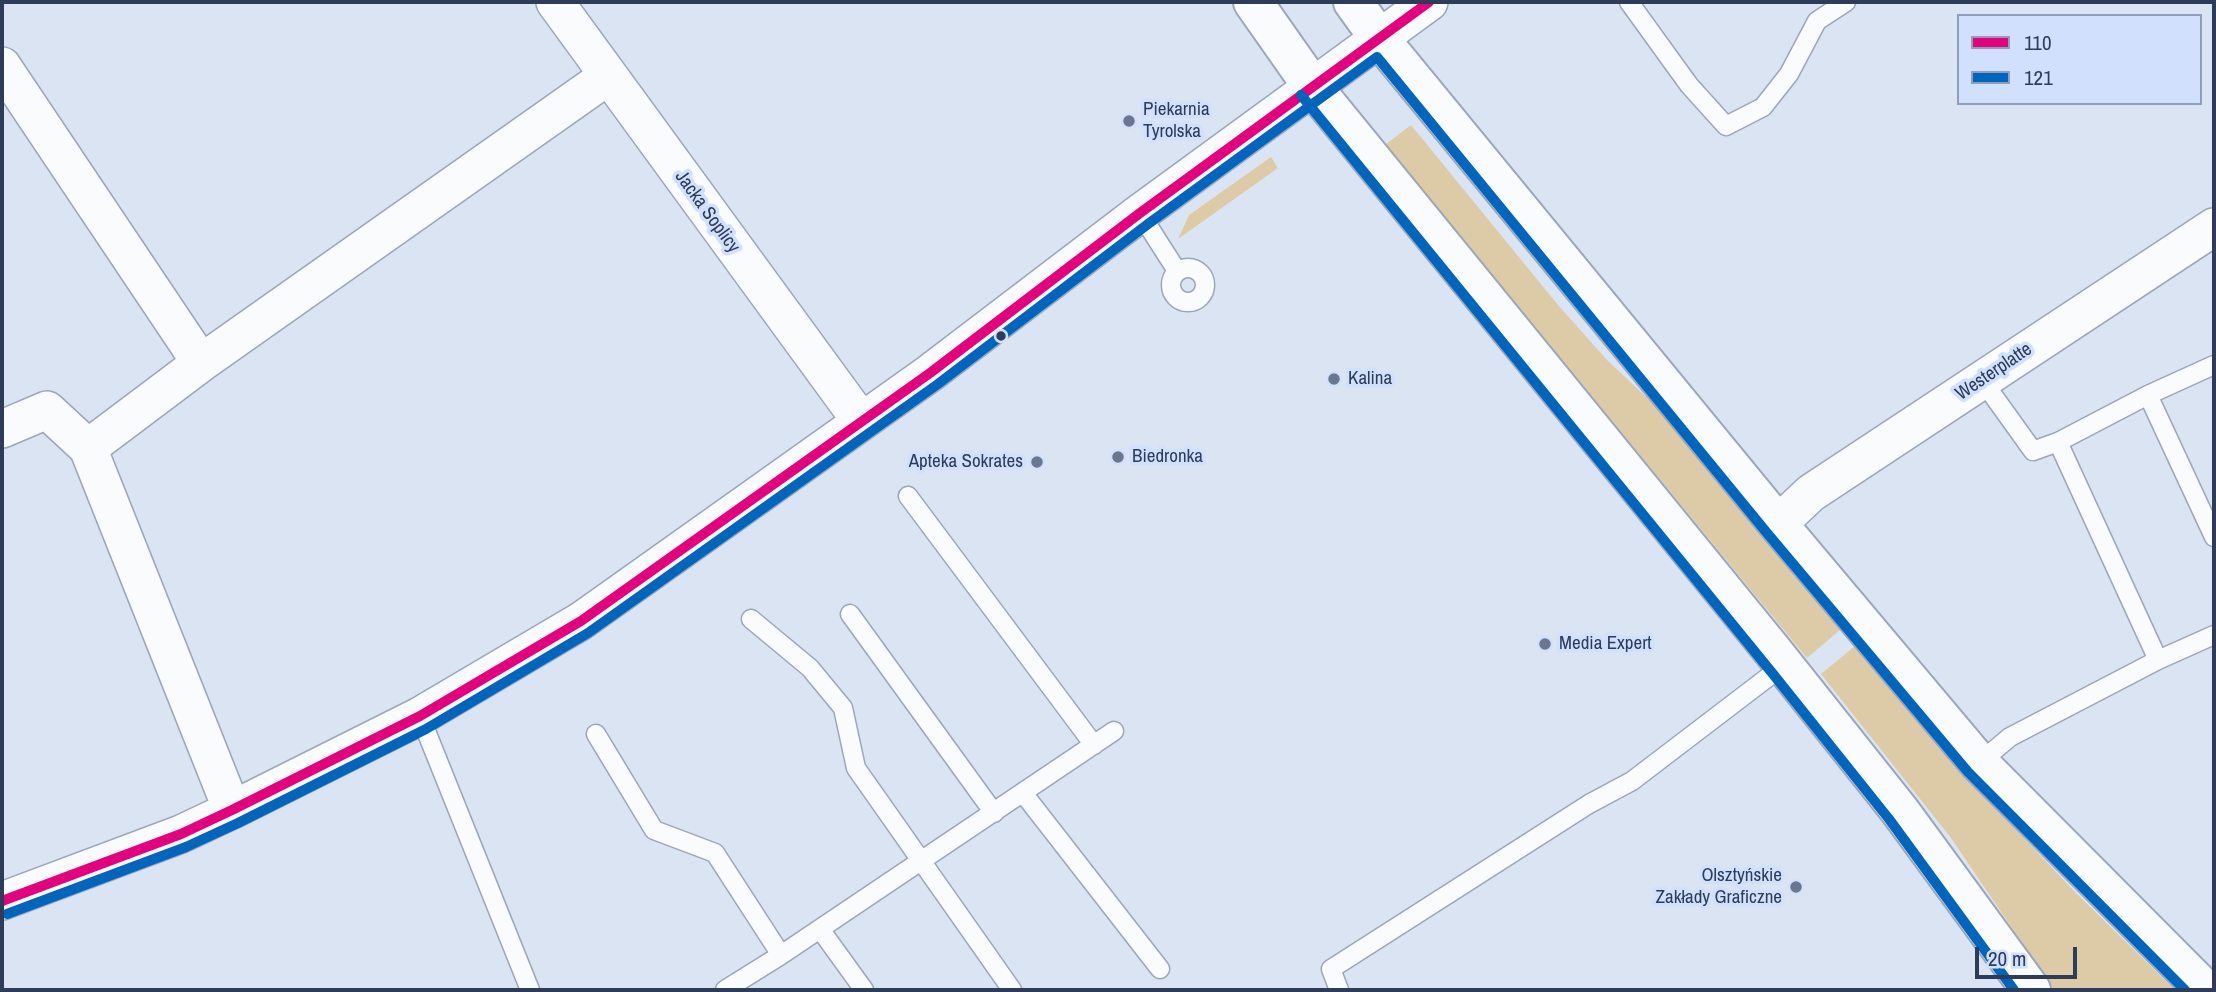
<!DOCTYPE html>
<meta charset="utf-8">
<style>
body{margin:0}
#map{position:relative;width:2216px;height:992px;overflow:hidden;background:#dbe4f3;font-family:"Archivo Narrow",sans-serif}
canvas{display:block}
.frame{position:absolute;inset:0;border:4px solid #2d3c58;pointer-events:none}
.legend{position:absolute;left:1957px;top:14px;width:245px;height:91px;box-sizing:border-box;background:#d1e1fd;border:2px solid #8f9fbb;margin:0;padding:9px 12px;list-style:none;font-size:21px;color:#2d3c58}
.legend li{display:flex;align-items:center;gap:14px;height:35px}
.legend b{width:35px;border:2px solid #8f9fbb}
.scale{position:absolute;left:1975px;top:947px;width:102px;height:32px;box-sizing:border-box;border:4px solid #2d3c58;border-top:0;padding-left:9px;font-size:21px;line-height:24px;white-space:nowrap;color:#2d3c58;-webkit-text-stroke:5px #d1e1fd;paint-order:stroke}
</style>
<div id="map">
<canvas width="2216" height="992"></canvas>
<div class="frame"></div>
<ul class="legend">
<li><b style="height:9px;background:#e5007d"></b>110</li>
<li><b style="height:9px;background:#0065bd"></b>121</li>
</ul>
<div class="scale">20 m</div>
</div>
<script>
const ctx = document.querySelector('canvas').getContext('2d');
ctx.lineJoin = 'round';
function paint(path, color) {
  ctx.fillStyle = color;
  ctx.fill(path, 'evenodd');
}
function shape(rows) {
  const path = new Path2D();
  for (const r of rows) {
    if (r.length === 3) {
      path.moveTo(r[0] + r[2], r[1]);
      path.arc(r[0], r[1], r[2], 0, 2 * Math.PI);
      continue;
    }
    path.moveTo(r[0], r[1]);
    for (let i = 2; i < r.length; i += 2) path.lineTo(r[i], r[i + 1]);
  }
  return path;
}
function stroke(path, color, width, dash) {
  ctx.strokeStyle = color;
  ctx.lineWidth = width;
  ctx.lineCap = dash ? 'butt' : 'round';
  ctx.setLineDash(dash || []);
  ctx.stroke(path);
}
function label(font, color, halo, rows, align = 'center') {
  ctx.font = font + ' "Archivo Narrow",sans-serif';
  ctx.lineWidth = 7;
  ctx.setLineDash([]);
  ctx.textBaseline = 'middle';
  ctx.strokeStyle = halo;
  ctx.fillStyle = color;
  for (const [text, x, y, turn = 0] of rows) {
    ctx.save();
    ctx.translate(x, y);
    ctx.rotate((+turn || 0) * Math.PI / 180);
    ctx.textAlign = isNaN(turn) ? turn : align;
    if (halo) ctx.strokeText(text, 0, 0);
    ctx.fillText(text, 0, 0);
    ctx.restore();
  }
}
const green = shape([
 [1411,125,1558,305,1607,360,1660,410,1841,629,1807,658,1385,145],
 [1271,157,1278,168,1178,239,1189,215],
 [1855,646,1931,737,2000,813,2076,893,2175,990,2054,990,1951,838,1821,674]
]);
const service = shape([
 [1629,2,1689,85,1726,126,1763,107,1789,74,1817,21,1846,2],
 [1140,213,1177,271],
 [1188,285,17],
 [1982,380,2033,451,2058,442],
 [2148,395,2214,537],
 [908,496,1094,745],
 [850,614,994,813],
 [751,619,810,668,843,708,856,768,1012,990],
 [2158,660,2058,442,2148,395,2214,365],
 [420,716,530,990],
 [596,734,654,830,715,853,781,955],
 [1979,763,2010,737,2158,660,2214,635],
 [1023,793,1160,969],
 [820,929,864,990],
 [725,990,781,955,1114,731],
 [1339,990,1331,969,1589,804,1632,781,1784,665]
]);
const minor = shape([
 [555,2,861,421],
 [2,66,201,363,608,76],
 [2,429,47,410,88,448,232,810],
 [88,448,201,363],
 [1778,524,1811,493,2214,227],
 [2,901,181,834,232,810,420,716,581,621,930,373,1140,213,1429,2]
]);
const tertiary = shape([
 [1253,2,1312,86,1772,650,1900,811,2031,990],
 [1353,2,1379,38,1778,524,1979,763,2205,990]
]);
const bus1 = shape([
 [2,901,181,834,232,810,420,716,581,621,930,373,1140,213,1429,2]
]);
const bus2 = shape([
 [1301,95,1773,674,1889,819,2014,990],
 [7,914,186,847,238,823,426,729,588,633,938,384,1148,224,1377,57,1767,533,1968,772,2185,990]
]);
const markers = [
 [1129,121,7,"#6a778e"],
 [1001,336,6,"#2d3c58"],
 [1334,379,7,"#6a778e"],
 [1118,457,7,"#6a778e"],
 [1037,462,7,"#6a778e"],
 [1545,644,7,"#6a778e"],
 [1796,887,7,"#6a778e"]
];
const poiNames = [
 ["Piekarnia",1143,110],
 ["Tyrolska",1143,132],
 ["Kalina",1348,379],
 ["Biedronka",1132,457],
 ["Apteka Sokrates",1023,462,"right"],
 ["Media Expert",1559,644],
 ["Olsztyńskie",1782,876,"right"],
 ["Zakłady Graficzne",1782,898,"right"]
];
const streetNames = [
 ["Jacka Soplicy",707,212,54],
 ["Westerplatte",1994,372,-34]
];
paint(green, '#ddcba8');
stroke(service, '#9ca6b9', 21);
stroke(minor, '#9ca6b9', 40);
stroke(tertiary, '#9ca6b9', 42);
stroke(service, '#fafbfd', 18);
stroke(minor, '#fafbfd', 37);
stroke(tertiary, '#fafbfd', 38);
stroke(bus1, '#e5007d', 10);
stroke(bus2, '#0065bd', 10);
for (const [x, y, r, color] of markers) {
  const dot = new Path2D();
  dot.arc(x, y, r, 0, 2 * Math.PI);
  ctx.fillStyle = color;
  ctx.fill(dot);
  stroke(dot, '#d1e1fd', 2.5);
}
label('19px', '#2d3c58', '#d1e1fd', poiNames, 'left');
label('19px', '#2d3c58', '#d1e1fd', streetNames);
</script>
